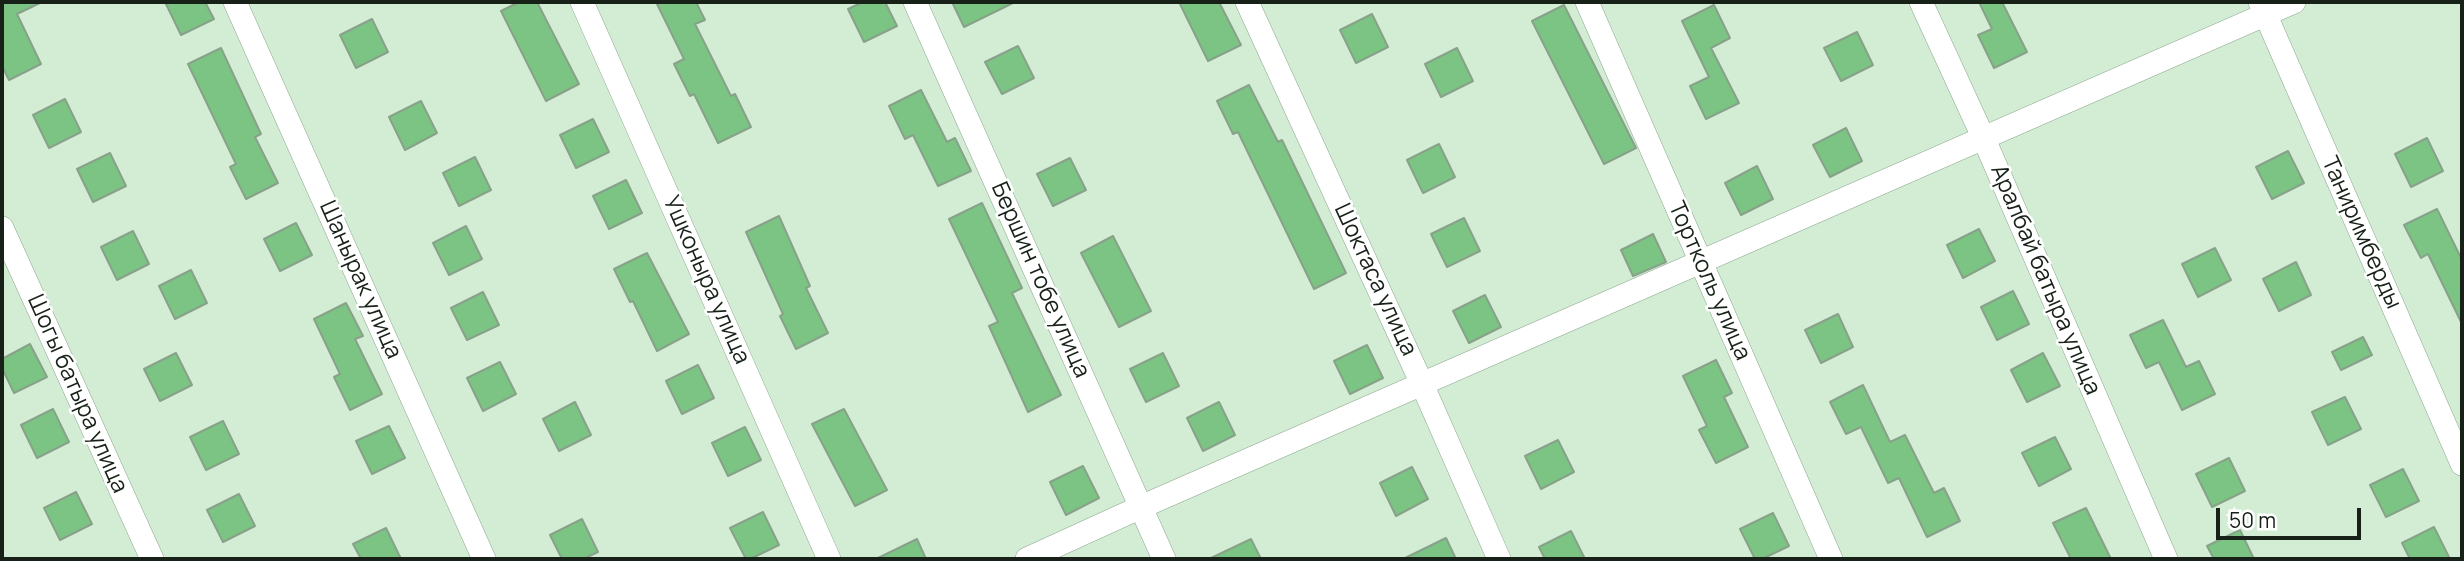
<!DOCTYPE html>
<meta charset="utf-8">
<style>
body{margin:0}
#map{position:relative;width:2464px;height:561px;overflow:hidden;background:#d2edd3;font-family:Manrope,sans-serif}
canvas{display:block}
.frame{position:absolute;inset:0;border:4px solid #172118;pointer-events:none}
.scale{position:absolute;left:2216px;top:508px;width:145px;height:32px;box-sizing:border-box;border:4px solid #172118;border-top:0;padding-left:9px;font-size:21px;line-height:24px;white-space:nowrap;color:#172118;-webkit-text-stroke:5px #fff;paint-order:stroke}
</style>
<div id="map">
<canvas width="2464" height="561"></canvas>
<div class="frame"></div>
<div class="scale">50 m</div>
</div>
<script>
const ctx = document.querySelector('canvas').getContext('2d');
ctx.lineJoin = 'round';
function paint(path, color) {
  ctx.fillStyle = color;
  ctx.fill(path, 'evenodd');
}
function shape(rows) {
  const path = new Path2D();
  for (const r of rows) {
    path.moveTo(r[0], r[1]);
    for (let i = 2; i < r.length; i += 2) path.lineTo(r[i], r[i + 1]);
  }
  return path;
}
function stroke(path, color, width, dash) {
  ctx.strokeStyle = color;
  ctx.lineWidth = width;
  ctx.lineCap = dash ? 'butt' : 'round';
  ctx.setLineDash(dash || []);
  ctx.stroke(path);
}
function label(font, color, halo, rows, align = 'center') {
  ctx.font = font + ' Manrope,sans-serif';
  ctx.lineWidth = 5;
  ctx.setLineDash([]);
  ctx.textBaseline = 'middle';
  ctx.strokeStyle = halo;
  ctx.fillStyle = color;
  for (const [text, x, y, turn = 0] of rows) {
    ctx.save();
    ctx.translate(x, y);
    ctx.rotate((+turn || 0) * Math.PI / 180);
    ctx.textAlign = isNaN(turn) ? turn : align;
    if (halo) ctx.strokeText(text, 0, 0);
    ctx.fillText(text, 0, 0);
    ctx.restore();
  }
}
const building = shape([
 [2,2,42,2,17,14,41,64,9,80,2,66,2,2],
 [165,2,205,2,214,19,181,35,165,2],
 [519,2,537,2,579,84,546,101,501,11,519,2],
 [656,2,696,2,705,20,695,24,731,96,735,94,751,127,718,143,694,94,690,96,674,64,684,59,656,2],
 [863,2,885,2,897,26,864,42,848,9,863,2],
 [952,2,1015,2,964,27,952,2],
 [1179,2,1219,2,1241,45,1208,61,1179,2],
 [1979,2,2002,2,2027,52,1994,68,1978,35,1992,29,1979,2],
 [1564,5,1636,148,1604,164,1532,21,1564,5],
 [1714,5,1730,38,1711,48,1739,103,1706,119,1690,86,1709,77,1682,21,1714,5],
 [1372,14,1388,47,1356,63,1340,30,1372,14],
 [372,19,388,52,356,68,340,35,372,19],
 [1857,32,1873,65,1841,81,1824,48,1857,32],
 [1018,46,1034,78,1002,94,985,62,1018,46],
 [221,48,261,134,255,137,278,183,246,199,230,167,236,164,188,64,221,48],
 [1457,48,1473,81,1441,97,1425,64,1457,48],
 [1249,85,1278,142,1282,140,1346,273,1314,289,1238,132,1233,134,1217,101,1249,85],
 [921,90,947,142,955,138,971,171,938,186,913,135,905,139,889,106,921,90],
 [65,99,81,132,49,148,33,115,65,99],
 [421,101,437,133,405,150,389,117,421,101],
 [593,119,609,152,576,168,560,135,593,119],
 [1846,128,1862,161,1830,177,1813,145,1846,128],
 [2427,138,2443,171,2411,187,2395,154,2427,138],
 [1439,144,1455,177,1423,193,1407,160,1439,144],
 [2288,151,2304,183,2272,199,2256,167,2288,151],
 [110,153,126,186,93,202,77,169,110,153],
 [475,157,491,190,459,206,443,173,475,157],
 [1070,158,1086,190,1053,206,1037,174,1070,158],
 [1757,166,1773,199,1741,215,1725,183,1757,166],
 [626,180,642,213,609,229,593,196,626,180],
 [982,203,1022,288,1012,293,1061,395,1028,412,989,326,998,322,949,219,982,203],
 [2437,209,2462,260,2462,324,2428,254,2421,258,2404,225,2437,209],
 [779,216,810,286,806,288,828,333,796,349,780,316,783,314,746,232,779,216],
 [1464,218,1480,251,1447,267,1431,234,1464,218],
 [296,223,312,255,280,271,264,239,296,223],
 [466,226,482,259,449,275,433,243,466,226],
 [1979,229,1995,261,1963,278,1947,245,1979,229],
 [133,231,149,264,117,280,101,247,133,231],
 [1653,234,1666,262,1633,276,1621,250,1653,234],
 [1113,236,1151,311,1119,327,1081,253,1113,236],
 [2215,248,2231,280,2198,297,2182,264,2215,248],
 [647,253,689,334,657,351,633,301,630,302,614,269,647,253],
 [2296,262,2311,295,2279,311,2263,279,2296,262],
 [191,270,207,303,175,319,159,286,191,270],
 [2013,291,2029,324,1997,340,1981,307,2013,291],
 [483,292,499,325,467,340,451,308,483,292],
 [1485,295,1501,327,1469,343,1453,311,1485,295],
 [346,303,363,336,355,339,382,394,350,410,334,377,340,374,314,319,346,303],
 [1838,314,1853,347,1821,363,1805,330,1838,314],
 [2163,320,2186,367,2199,361,2215,394,2182,410,2159,362,2146,368,2130,335,2163,320],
 [2363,337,2372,355,2341,370,2332,352,2363,337],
 [30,344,47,377,14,393,2,368,2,359,30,344],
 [1367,345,1383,378,1350,394,1334,361,1367,345],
 [176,353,192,385,160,401,144,369,176,353],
 [1163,353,1179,386,1146,402,1130,369,1163,353],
 [2043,353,2060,386,2027,402,2011,370,2043,353],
 [1716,360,1732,393,1724,397,1748,447,1716,463,1699,430,1707,426,1683,376,1716,360],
 [500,362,516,394,483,411,467,378,500,362],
 [698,365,714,398,682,414,666,381,698,365],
 [1863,385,1890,442,1905,435,1934,493,1944,488,1960,521,1927,537,1899,478,1888,483,1861,427,1846,434,1830,402,1863,385],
 [2345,397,2361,429,2328,445,2312,412,2345,397],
 [575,402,591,435,559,451,543,419,575,402],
 [1219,402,1235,435,1203,451,1187,418,1219,402],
 [53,409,69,442,37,458,21,425,53,409],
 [844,409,887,490,855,506,812,424,844,409],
 [223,421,239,454,206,470,190,437,223,421],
 [389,426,405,458,372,474,356,441,389,426],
 [745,427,761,460,728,476,712,443,745,427],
 [2055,437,2071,469,2039,486,2022,453,2055,437],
 [1558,440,1574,472,1541,489,1525,456,1558,440],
 [2229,458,2245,491,2212,507,2196,474,2229,458],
 [1083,466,1099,498,1066,515,1050,482,1083,466],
 [1412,467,1428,499,1396,516,1380,483,1412,467],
 [2403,469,2419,501,2386,517,2370,485,2403,469],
 [76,492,92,524,60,540,44,508,76,492],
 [239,494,255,526,223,542,207,510,239,494],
 [2086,508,2111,559,2071,559,2053,523,2086,508],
 [763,512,779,545,750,559,746,559,730,528,763,512],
 [1773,513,1789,546,1762,559,1755,559,1740,529,1773,513],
 [582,519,598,552,583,559,562,559,550,535,582,519],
 [2434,527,2450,559,2410,559,2402,543,2434,527],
 [386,528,401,559,361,559,353,544,386,528],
 [2240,530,2254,559,2214,559,2207,546,2240,530],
 [1571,531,1585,559,1545,559,1539,547,1571,531],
 [1446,538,1456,559,1403,559,1446,538],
 [917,539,926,559,876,559,917,539],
 [1251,539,1261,559,1209,559,1251,539]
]);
const minor = shape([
 [235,2,484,559],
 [582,2,829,559],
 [915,2,1164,559],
 [1247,2,1422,384,1499,559],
 [1587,2,1831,559],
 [1921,2,1984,139,2166,559],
 [2260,2,2462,464],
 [2,228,152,559],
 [1027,559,1141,507,2294,2]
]);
const streetNames = [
 ["Таниримберды",2361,233,66],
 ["Шанырак улица",360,280,66],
 ["Ушконыра улица",706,280,66],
 ["Бершин тобе улица",1040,280,66],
 ["Шоктаса улица",1375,280,65],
 ["Аралбай батыра улица",2045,280,67],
 ["Тортколь улица",1709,281,66],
 ["Шогы батыра улица",77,394,66]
];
paint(building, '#7bc483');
stroke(building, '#88a28a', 2);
stroke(minor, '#8da78f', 24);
stroke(minor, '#fff', 23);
label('23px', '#172118', '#fff', streetNames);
</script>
